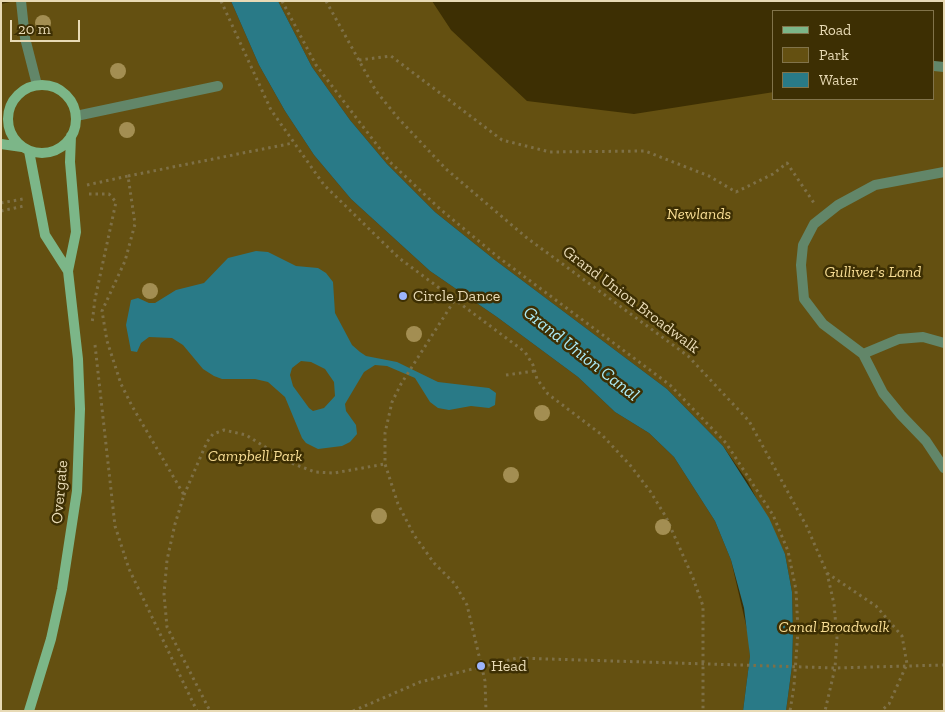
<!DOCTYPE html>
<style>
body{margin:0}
#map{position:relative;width:945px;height:712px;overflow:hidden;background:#3d2f03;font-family:"Zilla Slab",serif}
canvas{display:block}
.frame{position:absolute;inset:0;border:2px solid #e8dab5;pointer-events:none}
.legend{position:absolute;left:772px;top:10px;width:162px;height:90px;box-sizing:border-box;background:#3d2f03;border:1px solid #81734a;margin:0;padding:6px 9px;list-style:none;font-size:15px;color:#e8dab5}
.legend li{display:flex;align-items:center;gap:10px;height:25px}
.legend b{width:25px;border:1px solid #81734a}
.scale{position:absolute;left:10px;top:20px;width:70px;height:22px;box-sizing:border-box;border:2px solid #e8dab5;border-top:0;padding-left:6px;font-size:15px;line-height:18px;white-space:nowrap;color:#e8dab5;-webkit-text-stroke:4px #3d2f03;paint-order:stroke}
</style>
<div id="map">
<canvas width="945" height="712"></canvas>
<div class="frame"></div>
<ul class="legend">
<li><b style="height:6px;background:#7cb688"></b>Road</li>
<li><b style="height:14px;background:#645011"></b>Park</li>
<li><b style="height:14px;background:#297a87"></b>Water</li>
</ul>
<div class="scale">20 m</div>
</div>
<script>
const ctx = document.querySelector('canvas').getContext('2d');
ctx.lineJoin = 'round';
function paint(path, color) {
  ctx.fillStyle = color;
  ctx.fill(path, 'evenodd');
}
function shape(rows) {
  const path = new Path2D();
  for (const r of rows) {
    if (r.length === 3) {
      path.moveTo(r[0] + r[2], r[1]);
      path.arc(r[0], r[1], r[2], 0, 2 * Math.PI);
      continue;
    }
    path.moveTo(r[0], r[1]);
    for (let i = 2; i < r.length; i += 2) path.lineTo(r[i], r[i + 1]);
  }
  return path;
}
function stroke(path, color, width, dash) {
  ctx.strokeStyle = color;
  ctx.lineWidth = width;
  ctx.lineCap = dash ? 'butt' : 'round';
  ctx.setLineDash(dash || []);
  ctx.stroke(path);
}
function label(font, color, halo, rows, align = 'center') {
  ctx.font = font + ' "Zilla Slab",serif';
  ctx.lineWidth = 5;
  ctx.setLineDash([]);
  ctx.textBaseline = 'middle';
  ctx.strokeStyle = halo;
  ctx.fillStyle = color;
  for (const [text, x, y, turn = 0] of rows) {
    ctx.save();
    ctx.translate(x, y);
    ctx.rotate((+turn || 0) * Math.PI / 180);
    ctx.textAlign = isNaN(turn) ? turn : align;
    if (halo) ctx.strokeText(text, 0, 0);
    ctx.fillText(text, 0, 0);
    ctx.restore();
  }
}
const green = shape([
 [15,1,231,1,259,65,285,111,314,155,351,199,430,271,497,317,578,377,615,412,649,433,674,457,715,521,731,560,749,638,750,656,743,711,1,711,1,4],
 [278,1,432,1,451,30,527,101,634,114,774,92,774,99,934,99,934,66,944,67,944,711,786,711,792,666,793,634,792,592,785,554,748,482,723,446,667,389,495,260,435,212,387,164,350,120,312,67]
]);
const water = shape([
 [231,1,278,1,312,67,350,120,387,164,435,212,495,260,667,389,723,446,769,518,785,554,792,592,793,633,792,666,786,711,743,711,750,656,744,608,731,560,715,521,674,457,649,433,615,412,578,377,497,317,430,271,351,199,314,155,285,111,259,65],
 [256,251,268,252,296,266,318,268,326,273,333,282,335,313,352,345,360,352,366,356,397,362,438,382,489,388,496,393,495,405,489,408,471,406,449,410,438,408,430,402,415,378,387,366,375,365,364,372,345,404,346,411,356,425,357,434,350,442,342,446,318,449,306,443,302,438,285,397,268,382,255,379,222,379,214,376,203,369,183,345,172,338,149,337,141,343,137,352,131,351,126,325,131,300,138,298,149,303,155,303,176,290,204,283,228,258],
 [301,361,311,362,325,369,334,382,335,396,324,408,313,411,309,408,293,386,290,375,292,368]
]);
const path = shape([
 [221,1,271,110,324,185,399,258,525,352,533,365,537,379,548,394,602,435,630,465,650,491,666,517,693,578,703,606,703,711],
 [282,1,316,65,390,162,440,209,498,257,670,385,726,443,773,515,788,551,796,590,798,631,794,686,790,711],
 [326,1,376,91,398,118,446,169,527,238,688,356,749,421,807,527,827,573,834,604,837,638,835,668,825,711],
 [359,60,391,56,502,140,550,152,645,151,709,176,736,192,773,174,787,163,814,203],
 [128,176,293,143],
 [87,185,128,176,135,224,125,261,102,311,107,341,121,384,132,406,184,495,175,524,167,560,164,594,167,627,210,711],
 [89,194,109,194,116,202,95,299,92,324],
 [1,203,23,199],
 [1,211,24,206],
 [454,301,401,384,392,402,385,433,385,464,398,504,414,535,434,563,455,584,467,605,485,681,486,711],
 [95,345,115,526,129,569,197,711],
 [506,375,535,371],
 [184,495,207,442,213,434,224,430,246,435,291,463,315,472,334,473,385,464],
 [827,573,876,606,902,636,907,664,889,704,881,711],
 [353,711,420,682,517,658,835,668,944,665]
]);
const lane = shape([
 [21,1,25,38,37,85],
 [76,116,218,86],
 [944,172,875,185,838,205,814,224,803,245,801,265,804,299,823,324,863,354,883,393,901,415,926,441,944,468],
 [863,354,899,339,923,337,944,343]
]);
const street = shape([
 [934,66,944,67]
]);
const secondary = shape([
 [42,119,34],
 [1,144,22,147],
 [29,151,45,235,68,271],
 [29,711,51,639,62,589,77,491,80,409,78,359,68,271,76,232,70,162,71,136]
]);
const trees = [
 [43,23],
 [118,71],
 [127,130],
 [150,291],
 [414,334],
 [542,413],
 [511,475],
 [379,516],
 [663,527]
];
const markers = [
 [403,296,5,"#9cb4fd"],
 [481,666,5,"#9cb4fd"]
];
const parkNames = [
 ["Newlands",699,214],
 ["Gulliver's Land",873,272],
 ["Campbell Park",255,456],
 ["Canal Broadwalk",834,627]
];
const poiNames = [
 ["Circle Dance",413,296],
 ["Head",491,666]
];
const streetNames = [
 ["Grand Union Broadwalk",631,300,37],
 ["Overgate",60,492,-85]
];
const waterNames = [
 ["Grand Union Canal",581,354,38]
];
paint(green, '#645011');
paint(water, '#297a87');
stroke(path, '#7e7047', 3, [2.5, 4]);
stroke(lane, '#628669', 10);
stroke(street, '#628669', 10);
stroke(secondary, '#7cb688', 10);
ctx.fillStyle = '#a38e52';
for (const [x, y] of trees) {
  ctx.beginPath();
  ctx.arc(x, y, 8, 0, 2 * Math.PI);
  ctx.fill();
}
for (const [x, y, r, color] of markers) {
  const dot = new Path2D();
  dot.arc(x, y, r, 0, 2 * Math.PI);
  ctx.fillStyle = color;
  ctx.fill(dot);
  stroke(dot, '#3d2f03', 2);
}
label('italic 16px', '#f7dc93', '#3d2f03', parkNames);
label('16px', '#e8dab5', '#3d2f03', poiNames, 'left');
label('16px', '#e8dab5', '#3d2f03', streetNames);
label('italic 18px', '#adebf6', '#3d2f03', waterNames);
</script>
